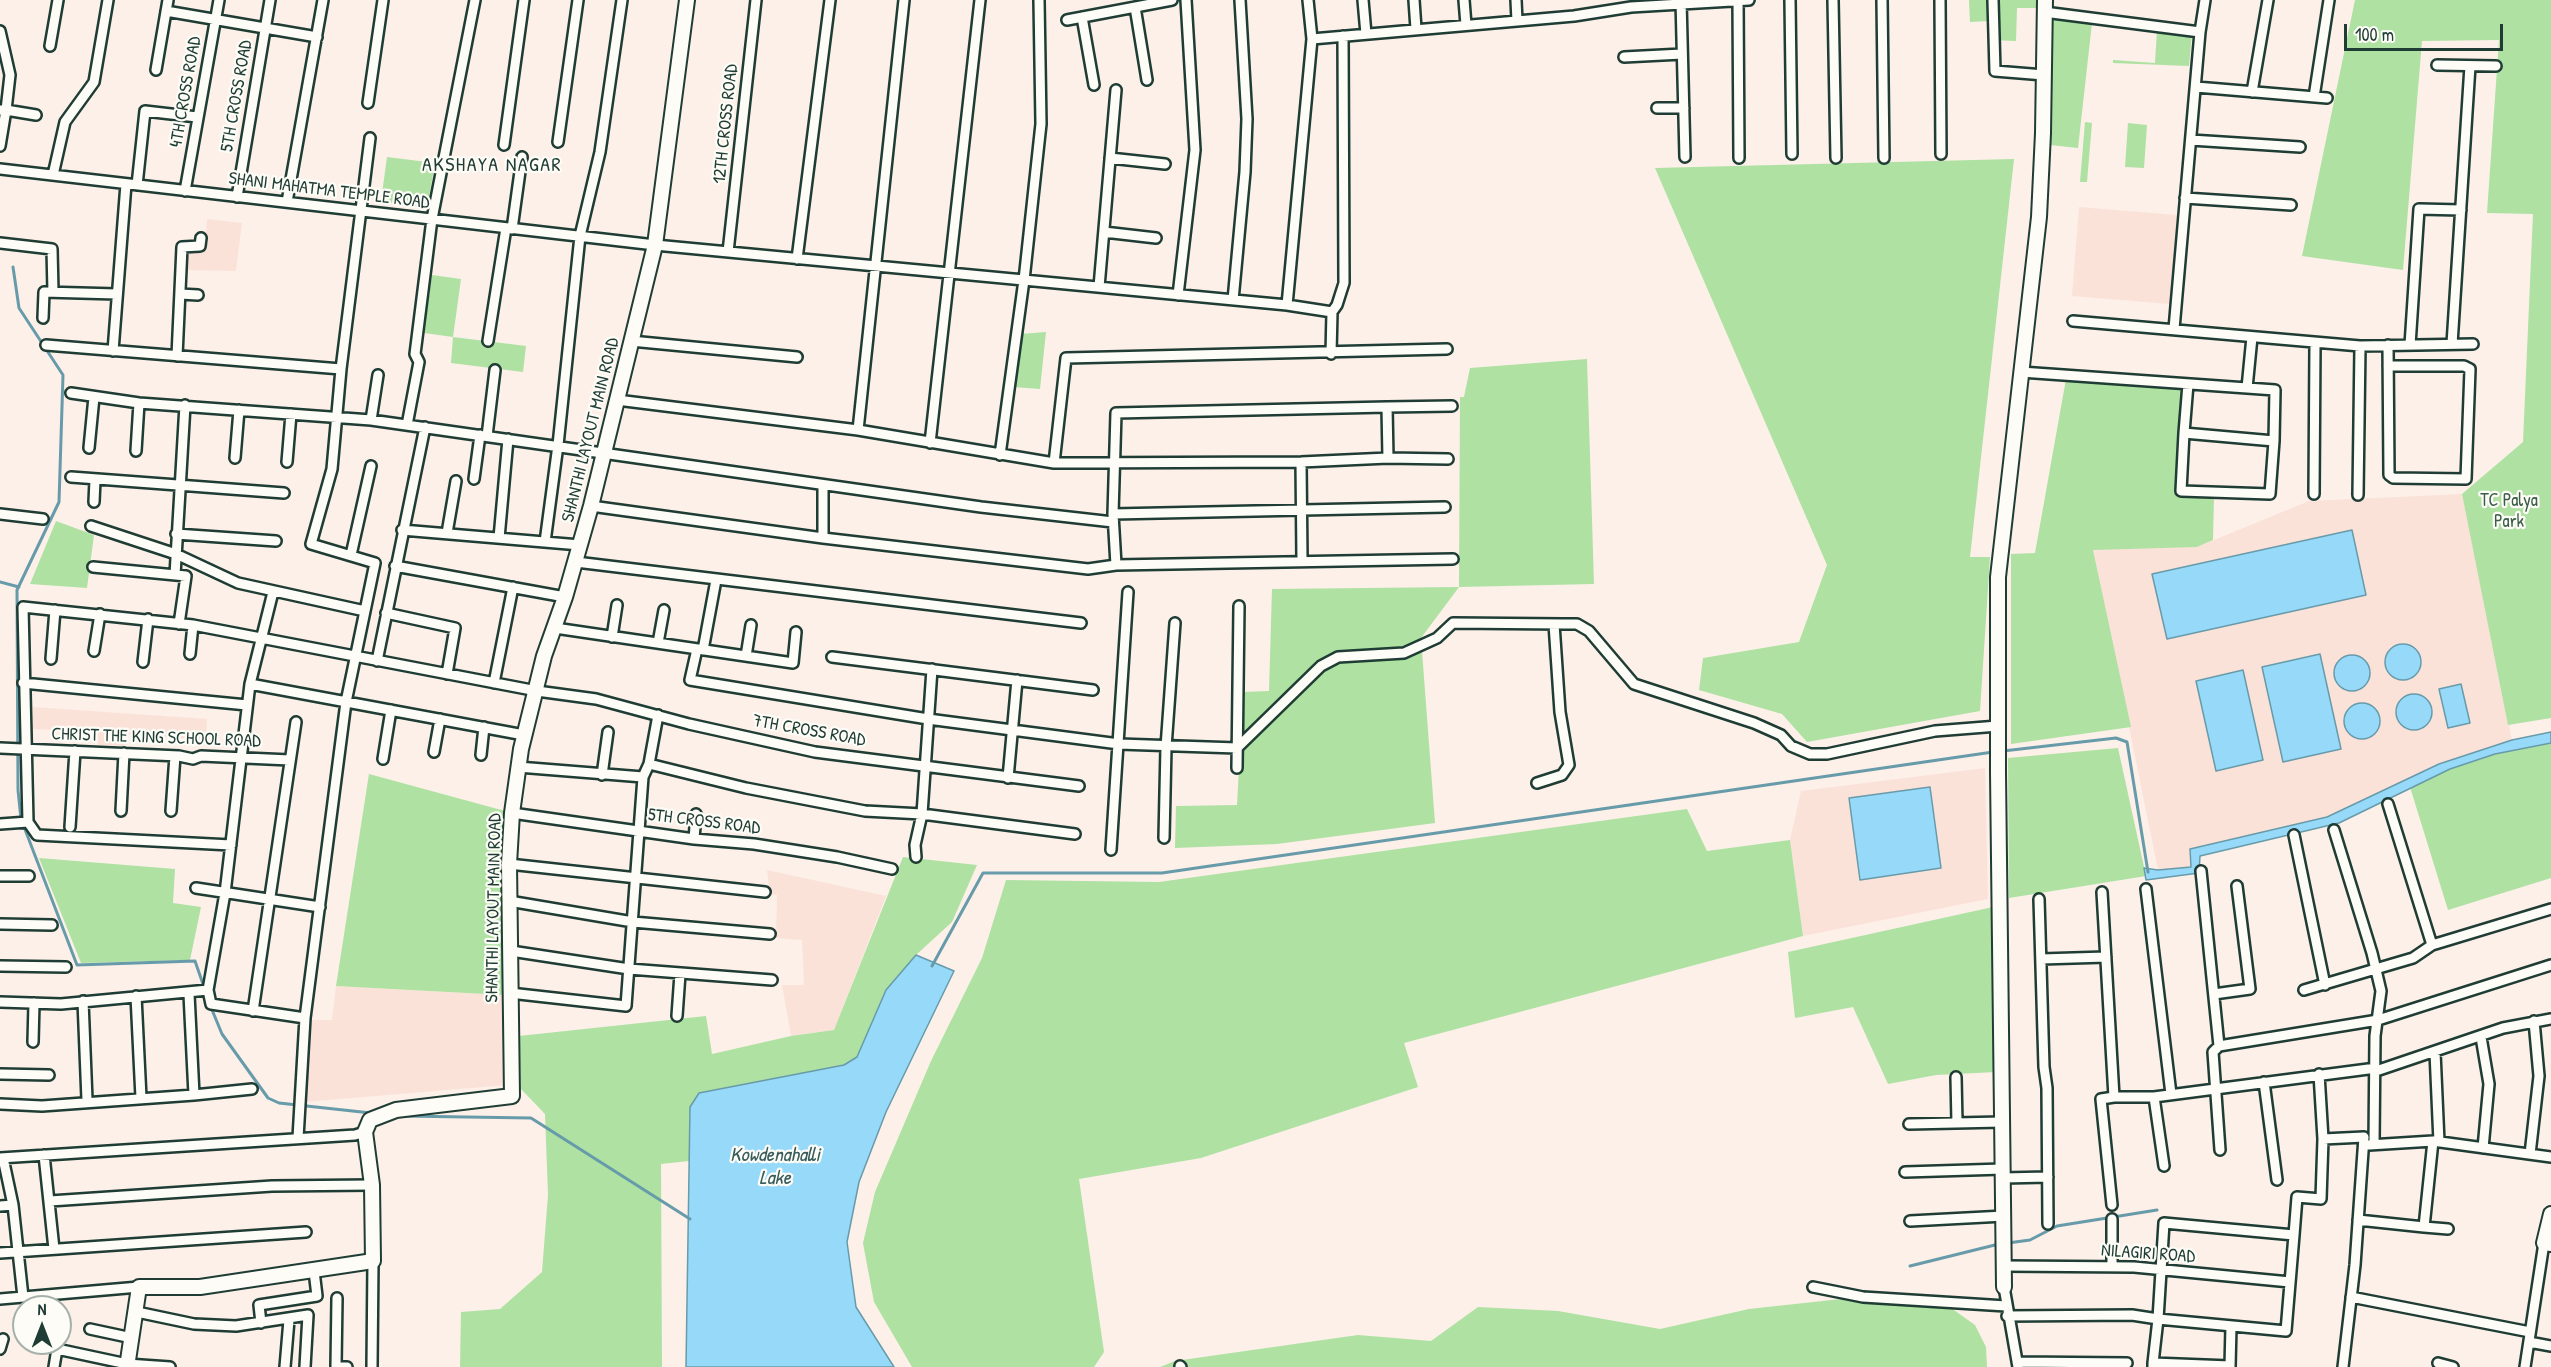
<!DOCTYPE html>
<style>
body{margin:0}
#map{position:relative;width:2551px;height:1367px;overflow:hidden;background:#fcf0e9;font-family:"Patrick Hand",sans-serif}
canvas{display:block}
.north{position:absolute;left:12px;top:1295px;width:60px;height:60px;box-sizing:border-box;background:#fdfcf7;border:2px solid #a4b0a9;border-radius:50%;rotate:0deg;font-size:16px;font-weight:700;line-height:24px;text-align:center;color:#1f3d34}
.north::after{content:'';display:block;margin:auto;width:21px;height:27px;background:#1f3d34;clip-path:polygon(50% 0,100% 100%,50% 72%,0 100%)}
.scale{position:absolute;left:2344px;top:24px;width:159px;height:27px;box-sizing:border-box;border:3px solid #1f3d34;border-top:0;padding-left:8px;font-size:18px;line-height:21px;white-space:nowrap;color:#1f3d34;-webkit-text-stroke:4px #fdfcf7;paint-order:stroke}
</style>
<div id="map">
<canvas width="2551" height="1367"></canvas>
<div class="north">N</div>
<div class="scale">100 m</div>
</div>
<script>
const ctx = document.querySelector('canvas').getContext('2d');
ctx.lineJoin = 'round';
function paint(path, color) {
  ctx.fillStyle = color;
  ctx.fill(path, 'evenodd');
}
function shape(rows) {
  const path = new Path2D();
  for (const r of rows) {
    if (r.length === 3) {
      path.moveTo(r[0] + r[2], r[1]);
      path.arc(r[0], r[1], r[2], 0, 2 * Math.PI);
      continue;
    }
    path.moveTo(r[0], r[1]);
    for (let i = 2; i < r.length; i += 2) path.lineTo(r[i], r[i + 1]);
  }
  return path;
}
function stroke(path, color, width, dash) {
  ctx.strokeStyle = color;
  ctx.lineWidth = width;
  ctx.lineCap = dash ? 'butt' : 'round';
  ctx.setLineDash(dash || []);
  ctx.stroke(path);
}
function label(font, color, halo, rows, align = 'center') {
  ctx.font = font + ' "Patrick Hand",sans-serif';
  ctx.lineWidth = 4.5;
  ctx.setLineDash([]);
  ctx.textBaseline = 'middle';
  ctx.strokeStyle = halo;
  ctx.fillStyle = color;
  for (const [text, x, y, turn = 0] of rows) {
    ctx.save();
    ctx.translate(x, y);
    ctx.rotate((+turn || 0) * Math.PI / 180);
    ctx.textAlign = isNaN(turn) ? turn : align;
    if (halo) ctx.strokeText(text, 0, 0);
    ctx.fillText(text, 0, 0);
    ctx.restore();
  }
}
const built = shape([
 [2079,207,2177,215,2170,304,2072,296],
 [207,219,242,223,236,271,179,270,180,247,205,246],
 [2462,494,2512,740,2439,764,2327,817,2190,849,2192,867,2158,870,2093,549,2197,547,2309,501],
 [33,707,207,719,206,740,125,734,124,746,98,745,98,732,33,729],
 [1985,768,1988,899,1803,936,1790,840,1801,791],
 [767,870,886,896,834,1030,791,1036,782,985,804,985,802,940,776,938,777,895,770,894],
 [336,986,504,995,508,1085,304,1102,311,1020,332,1020]
]);
const green = shape([
 [1969,0,2038,0,2038,8,2017,8,2016,41,1990,40,1989,21,1970,22],
 [2355,0,2551,0,2551,718,2508,725,2462,494,2523,442,2533,214,2487,213,2499,40,2422,41,2403,270,2302,256],
 [2049,17,2092,23,2078,148,2050,145],
 [2157,30,2192,33,2189,66,2113,63,2113,60,2155,63],
 [2085,122,2092,123,2087,182,2080,182],
 [2128,123,2147,125,2144,168,2125,167],
 [387,157,435,163,427,208,381,201],
 [2014,159,1970,557,1990,557,1980,711,1807,742,1782,714,1699,690,1703,658,1799,642,1827,565,1655,168],
 [432,275,461,279,453,337,526,346,523,372,451,363,453,337,424,333],
 [1046,332,1040,389,1013,387,1020,334],
 [1587,359,1594,584,1459,587,1421,638,1435,823,1277,844,1175,848,1176,806,1237,805,1243,692,1269,691,1272,589,1459,587,1460,397,1464,397,1470,368],
 [2066,379,2185,388,2176,494,2214,497,2213,540,2197,547,2093,550,2131,727,2011,744,2011,554,2035,553],
 [56,521,94,535,87,588,30,584],
 [2551,743,2551,878,2448,910,2410,787,2450,769,2495,754],
 [2118,748,2146,876,2009,898,2008,758],
 [369,774,505,811,504,995,336,986],
 [1687,809,1707,851,1790,840,1803,936,1404,1043,1418,1087,1201,1158,1079,1179,1104,1352,1094,1367,912,1367,874,1302,863,1243,875,1192,931,1061,982,958,1006,880,1159,882],
 [903,857,977,865,952,922,916,955,886,990,857,1057,844,1065,699,1093,690,1106,689,1161,661,1164,662,1367,460,1367,461,1312,500,1309,542,1272,548,1195,545,1114,521,1089,519,1036,706,1016,712,1054,791,1036,834,1030],
 [39,858,175,869,173,903,201,907,190,960,81,963],
 [1993,907,1996,1072,1936,1075,1888,1084,1853,1007,1795,1018,1788,952],
 [1850,1298,1937,1298,1975,1325,1986,1347,1987,1367,1160,1367,1175,1361,1358,1335,1431,1341,1478,1307,1558,1311,1660,1329,1749,1309]
]);
const water = shape([
 [2352,530,2366,595,2167,639,2152,574,2352,530],
 [2403,662,18],
 [2320,654,2341,749,2283,762,2262,667,2320,654],
 [2352,673,18],
 [2243,670,2263,760,2216,771,2196,681,2243,670],
 [2461,684,2470,723,2448,728,2439,689,2461,684],
 [2414,712,18],
 [2362,721,18],
 [2551,732,2551,743,2495,754,2450,769,2339,823,2200,856,2199,873,2146,880,2144,868,2158,870,2191,867,2190,849,2327,817,2439,764,2512,740,2551,732],
 [1930,787,1941,868,1860,880,1849,798,1930,787],
 [916,955,954,971,886,1112,859,1182,847,1242,856,1307,894,1367,686,1367,690,1107,699,1093,844,1065,857,1057,886,990,916,955]
]);
const stream = shape([
 [13,267,19,308,63,375,59,502,17,590,18,790,21,819,77,965,195,961,204,987],
 [0,582,19,587],
 [2003,751,2116,738,2127,742,2148,872],
 [932,966,983,873,1162,873,1993,752],
 [210,1005,222,1034,268,1098,279,1103,371,1113],
 [402,1116,531,1118,690,1219],
 [2008,1243,2030,1240,2057,1226,2157,1210],
 [1910,1266,1999,1244]
]);
const street = shape([
 [1363,0,1366,34],
 [1414,0,1416,29],
 [1464,0,1466,25],
 [1516,0,1517,21],
 [1681,0,1685,157],
 [1738,0,1739,158],
 [1790,0,1792,154],
 [1833,0,1836,158],
 [1882,0,1884,158],
 [1940,0,1941,154],
 [1993,0,1995,71,2044,75],
 [1135,7,1147,80],
 [166,11,317,37],
 [2044,12,2200,32],
 [1082,17,1094,85],
 [1067,20,1172,0],
 [0,31,10,75,6,110,36,115],
 [1312,39,1574,16,1631,7,1749,0],
 [50,46,58,0],
 [1624,57,1682,54],
 [2437,65,2496,66],
 [156,70,168,0],
 [2196,87,2327,98],
 [2252,92,2268,0],
 [2314,97,2329,0],
 [368,103,383,0],
 [1657,108,1684,108],
 [0,110,6,110,0,146],
 [2191,140,2300,147],
 [558,142,578,0],
 [504,145,524,0],
 [1110,158,1165,164],
 [0,169,655,245,1287,305,1332,312,1331,354],
 [53,175,65,122,94,82,108,0],
 [137,185,145,111,197,117],
 [185,191,219,0],
 [237,197,270,0],
 [2185,198,2291,205],
 [287,202,323,0],
 [512,229,522,157],
 [1104,232,1156,238],
 [0,243,52,249,53,292],
 [728,252,756,0],
 [797,259,830,0],
 [1099,287,1116,90],
 [180,294,198,295],
 [1178,295,1195,150,1186,0],
 [1233,300,1245,172,1247,119,1240,0],
 [1287,305,1312,39,1308,0],
 [1332,312,1337,305,1344,283,1343,36],
 [43,318,44,292,117,294],
 [2073,321,2360,346,2473,344],
 [2174,329,2200,32,2205,0],
 [488,341,506,228],
 [631,341,797,357],
 [2452,344,2470,66],
 [46,345,341,369],
 [2388,345,2389,475,2393,478,2466,479,2470,369,2464,366,2388,366],
 [2410,345,2419,209,2461,210],
 [113,351,126,184],
 [177,356,182,247,200,246,201,238],
 [2021,372,2247,388,2252,337],
 [2247,388,2275,390,2274,441,2270,494,2181,491,2184,433,2274,441],
 [71,393,139,403,371,420,981,507,1113,522],
 [617,400,858,430,1054,463,1301,462,1388,458],
 [1387,407,1116,413,1113,514,1116,565,1453,559],
 [371,420,378,375],
 [407,425,419,362,415,354,432,219,475,0],
 [858,430,904,0],
 [2184,433,2188,384],
 [487,436,495,370],
 [930,443,980,0],
 [89,448,94,397],
 [136,451,139,403],
 [1000,455,1024,280,1041,124,1039,0],
 [235,458,239,410],
 [1448,459,1388,458,1387,407,1452,406],
 [287,462,291,414],
 [1301,462,1302,560],
 [1054,463,1066,358,1447,349],
 [71,477,284,493],
 [474,479,480,435],
 [2314,494,2315,343],
 [2358,495,2360,346],
 [94,502,95,480],
 [591,506,823,538,1088,569,1116,565],
 [0,514,43,519],
 [1113,514,1445,507],
 [91,526,176,554,238,583,365,611],
 [402,530,580,545],
 [447,533,456,481],
 [176,534,276,541],
 [499,538,508,439],
 [823,538,823,485],
 [545,542,558,445,580,236,600,152,622,0],
 [351,555,371,466],
 [576,562,1081,623],
 [395,566,565,597],
 [93,567,186,576,179,624],
 [175,575,185,405],
 [273,592,250,684,225,893,208,990,211,1004,305,1018],
 [386,613,455,628,447,674],
 [555,628,793,663,796,632],
 [612,637,617,605],
 [658,643,664,610],
 [697,649,690,680,928,719,1119,744,1237,748,1321,666,1338,657,1404,653,1437,638,1453,623,1563,624,1577,624,1589,631,1634,684,1754,723,1781,735,1791,746,1810,754,1827,754,1935,731,1998,726],
 [703,650,716,580],
 [94,651,100,614],
 [190,654,193,625],
 [746,656,751,625],
 [832,657,1093,690],
 [51,659,55,610],
 [377,661,425,427],
 [143,662,148,619],
 [23,683,247,705],
 [494,683,513,587],
 [250,684,524,735],
 [0,748,179,756,193,759,201,756,290,760],
 [434,752,440,719],
 [481,755,484,727],
 [383,759,391,710],
 [649,764,746,788,865,811,922,814,1075,834],
 [518,767,643,777],
 [1237,768,1239,606],
 [602,775,608,732],
 [1008,778,1017,680],
 [1537,783,1562,775,1569,765,1560,712,1554,624],
 [2388,804,2432,945,2551,909],
 [121,811,124,753],
 [171,811,175,756],
 [512,813,694,839,754,844,837,857,892,869],
 [0,824,28,822],
 [70,827,75,751],
 [2334,830,2372,953,2381,991,2375,1036,2374,1144],
 [2294,835,2325,985],
 [1164,838,1166,747,1175,623],
 [694,839,696,814],
 [231,845,37,835,28,822,23,607,193,625,537,691,596,699,689,724,815,752,1079,786],
 [1111,850,1128,592],
 [916,857,915,845,922,814,932,669],
 [509,864,765,892],
 [2201,871,2219,1046],
 [0,876,29,876],
 [196,888,320,907],
 [2146,889,2171,1094],
 [2102,892,2114,1097,2154,1097,2376,1068],
 [2039,899,2044,1067,2047,1088,2048,1224],
 [509,901,633,922,770,934],
 [0,924,52,925],
 [511,951,629,969,772,980],
 [2041,959,2106,957],
 [0,966,66,967],
 [2304,990,2413,958,2432,945],
 [510,993,626,1006,643,777,649,764,658,715],
 [2214,994,2250,989,2237,886],
 [136,996,141,1098],
 [83,1001,87,1100],
 [0,1002,61,1004,208,990],
 [253,1011,296,722],
 [677,1016,680,974],
 [2481,1037,2489,1084,2483,1148],
 [33,1042,34,1003],
 [2435,1052,2439,1142],
 [2376,1071,2503,1028,2551,1019],
 [0,1074,49,1075],
 [2319,1074,2323,1139,2364,1137,2355,1265,2343,1367],
 [1956,1077,1957,1123],
 [2264,1082,2277,1180],
 [194,1095,252,1089],
 [2154,1097,2164,1166],
 [0,1104,42,1106,194,1095,189,994],
 [1909,1124,2002,1122],
 [298,1138,305,1018,346,702,375,563,311,544,332,469,341,369,370,138],
 [2369,1145,2433,1141,2551,1157],
 [2220,1150,2213,1052,2219,1046,2378,1020,2551,965],
 [2530,1154,2539,1076,2534,1021],
 [44,1155,54,1249],
 [0,1158,355,1135,365,1132],
 [3,1158,13,1205,23,1297],
 [1905,1172,2003,1169],
 [2003,1178,2048,1177],
 [50,1201,272,1186,372,1185],
 [2112,1205,2101,1099,2114,1097],
 [0,1206,13,1205],
 [2358,1220,2424,1227,2433,1141],
 [1910,1221,2004,1216],
 [2424,1227,2448,1229],
 [2294,1235,2297,1197,2321,1199,2323,1139],
 [0,1253,306,1232],
 [2004,1266,2134,1267,2290,1282],
 [2112,1267,2112,1219],
 [1813,1287,1863,1297,2006,1306],
 [2004,1287,2018,1367],
 [2351,1297,2530,1332],
 [0,1299,139,1287],
 [137,1312,194,1324,236,1326,308,1315,305,1367],
 [2007,1316,2132,1315,2158,1319,2286,1331,2294,1235,2164,1223,2158,1319,2153,1363],
 [261,1323,259,1305,317,1296,314,1271],
 [90,1329,132,1338],
 [2529,1342,2551,1346],
 [0,1349,3,1339],
 [2017,1362,2127,1363],
 [2438,1363,2453,1367],
 [336,1366,337,1298],
 [1180,1366,1181,1367],
 [54,1367,57,1349,127,1364,170,1367],
 [285,1367,289,1320],
 [336,1367,347,1367],
 [372,1367,373,1261],
 [2153,1367,2153,1363,2230,1366],
 [2230,1367,2231,1326],
 [2525,1367,2544,1243]
]);
const secondary = shape([
 [2551,1214,2544,1243,2551,1244],
 [2004,1287,1998,773,1998,577,2039,217,2043,133,2045,0],
 [127,1367,139,1287,200,1287,373,1261,372,1185,365,1132,370,1120,396,1110,512,1096,509,864,512,813,521,749,544,656,565,597,591,506,655,245,687,0]
]);
const streetNames = [
 ["4TH CROSS ROAD",186,92,-80],
 ["5TH CROSS ROAD",237,96,-80],
 ["12TH CROSS ROAD",726,124,-84],
 ["SHANI MAHATMA TEMPLE ROAD",329,191,7],
 ["SHANTHI LAYOUT MAIN ROAD",591,430,-76],
 ["7TH CROSS ROAD",809,731,10],
 ["CHRIST THE KING SCHOOL ROAD",156,738,2],
 ["5TH CROSS ROAD",704,822,7],
 ["SHANTHI LAYOUT MAIN ROAD",494,908,-89],
 ["NILAGIRI ROAD",2148,1254,4]
];
const parkNames = [
 ["TC Palya",2509,501],
 ["Park",2509,522]
];
const neighbourhoodNames = [
 ["AKSHAYA NAGAR",492,166]
];
const waterNames = [
 ["Kowdenahalli",775,1156],
 ["Lake",775,1179]
];
paint(built, '#fbe2d8');
paint(green, '#aee1a2');
paint(water, '#97d9f9');
stroke(water, '#679baa', 1.5);
stroke(stream, '#679baa', 3);
stroke(street, '#1f3d34', 14);
stroke(secondary, '#1f3d34', 18);
stroke(street, '#fdfcf7', 9);
stroke(secondary, '#fdfcf7', 14);
label('18px', '#1f3d34', '#fdfcf7', streetNames);
label('18px', '#3c5e4a', '#fdfcf7', parkNames);
ctx.letterSpacing = '1.5px';
label('20px', '#1f3d34', '#fdfcf7', neighbourhoodNames);
ctx.letterSpacing = '0px';
label('italic 20px', '#375c5b', '#fdfcf7', waterNames);
</script>
